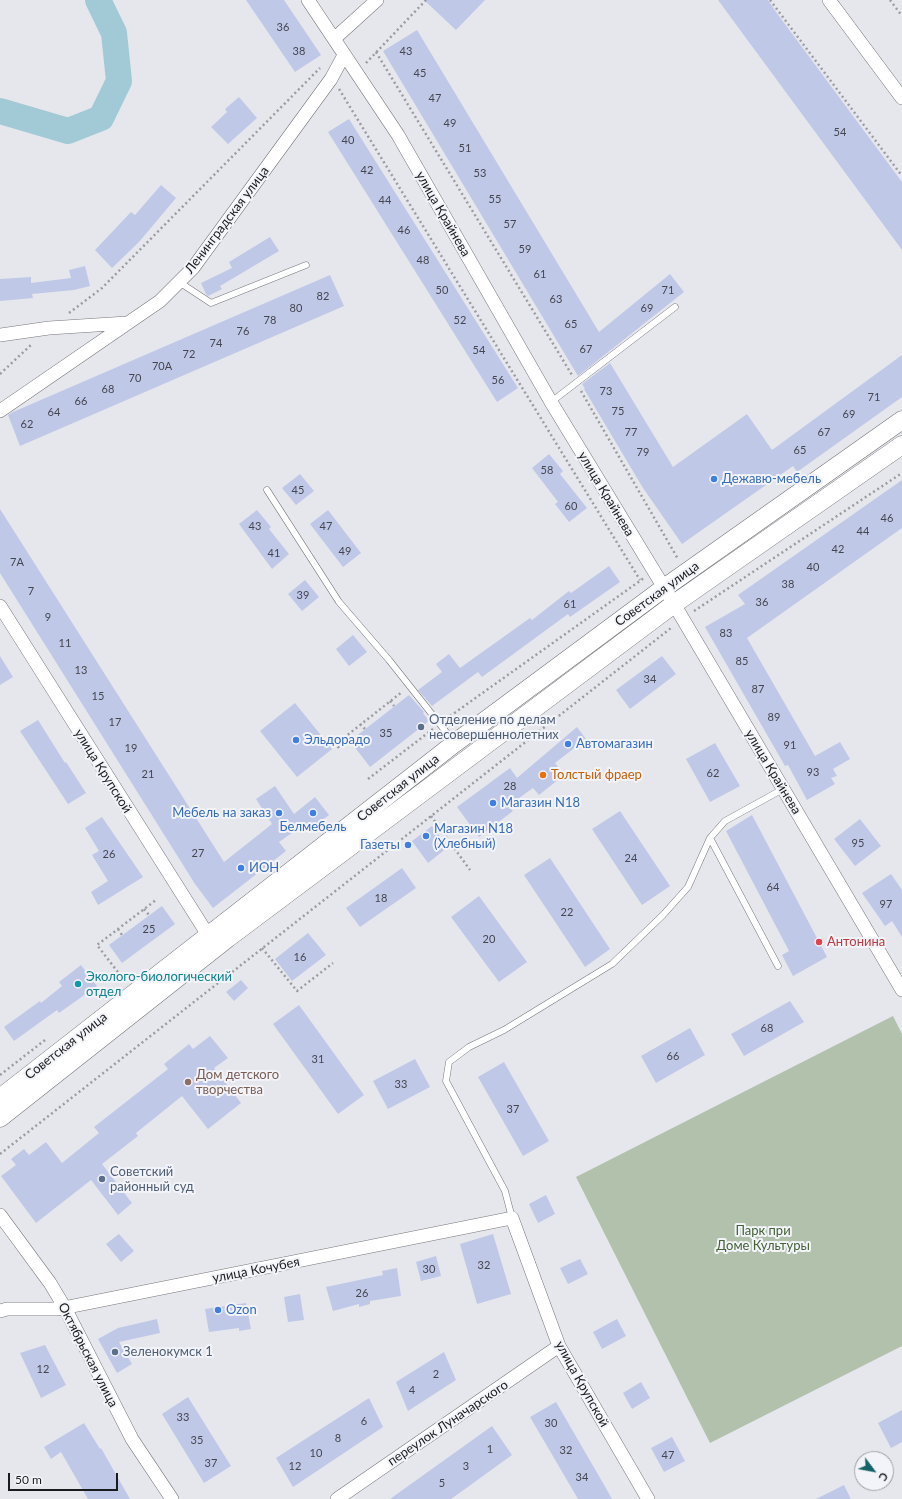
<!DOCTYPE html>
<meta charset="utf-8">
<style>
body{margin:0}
#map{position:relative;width:902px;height:1499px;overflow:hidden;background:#e6e7ec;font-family:Lato,sans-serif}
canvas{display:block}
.north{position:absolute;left:854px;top:1451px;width:40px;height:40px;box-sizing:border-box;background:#f3f4f9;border:1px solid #9c9da1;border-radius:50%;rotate:122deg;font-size:11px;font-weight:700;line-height:16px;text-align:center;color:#1a1b1c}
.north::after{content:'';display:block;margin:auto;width:14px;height:18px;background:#136368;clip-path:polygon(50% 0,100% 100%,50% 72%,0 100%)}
.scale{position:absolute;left:8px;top:1473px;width:110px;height:18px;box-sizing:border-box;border:2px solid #1a1b1c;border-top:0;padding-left:5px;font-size:12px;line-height:14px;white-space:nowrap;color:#1a1b1c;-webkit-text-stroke:3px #f3f4f9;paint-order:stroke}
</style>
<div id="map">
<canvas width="902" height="1499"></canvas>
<div class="north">С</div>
<div class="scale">50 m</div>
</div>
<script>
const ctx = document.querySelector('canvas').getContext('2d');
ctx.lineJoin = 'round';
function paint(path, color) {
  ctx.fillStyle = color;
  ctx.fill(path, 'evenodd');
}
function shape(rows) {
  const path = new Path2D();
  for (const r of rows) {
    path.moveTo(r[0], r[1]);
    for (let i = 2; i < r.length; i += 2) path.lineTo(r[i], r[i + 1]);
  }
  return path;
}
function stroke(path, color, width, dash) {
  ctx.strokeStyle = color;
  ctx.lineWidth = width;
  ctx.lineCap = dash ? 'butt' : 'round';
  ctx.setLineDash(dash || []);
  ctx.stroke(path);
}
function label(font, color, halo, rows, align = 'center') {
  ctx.font = font + ' Lato,sans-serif';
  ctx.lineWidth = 4;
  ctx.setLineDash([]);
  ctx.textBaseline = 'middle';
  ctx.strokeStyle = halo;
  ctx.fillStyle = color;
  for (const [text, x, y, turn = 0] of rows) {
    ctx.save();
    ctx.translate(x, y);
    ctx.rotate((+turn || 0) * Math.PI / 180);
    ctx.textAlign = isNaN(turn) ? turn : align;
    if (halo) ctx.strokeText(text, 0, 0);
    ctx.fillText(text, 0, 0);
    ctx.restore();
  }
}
const green = shape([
 [893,1016,902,1034,902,1346,710,1443,576,1177]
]);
const river = shape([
 [0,111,68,131,101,118,119,81,114,33,98,0]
]);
const building = shape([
 [246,0,284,0,321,55,295,72],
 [424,0,485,0,456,30],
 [718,0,768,0,776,12,902,182,902,250],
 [417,30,599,332,670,274,684,292,578,376,383,51],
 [239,97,257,118,228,144,211,127,227,112,225,109],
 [349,119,518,388,497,402,328,132],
 [161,185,176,198,139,242,112,268,95,250,131,212,135,215],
 [270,237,279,251,220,286,222,289,208,296,206,294,201,283,232,268,229,262],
 [85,266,90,286,74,290,32,294,33,298,0,301,0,279,31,277,31,283,71,278,69,270],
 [330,275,344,306,20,446,8,415,13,412],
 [902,355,902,397,797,472,793,466,682,544,643,488,584,389,585,389,582,384,610,363,673,467,747,414,772,450],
 [549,454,563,471,560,474,587,508,569,522,555,504,558,502,532,468],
 [300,474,314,491,296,505,282,488],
 [902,480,902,528,747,638,815,756,840,742,850,759,833,769,837,776,831,778,835,784,807,800,788,765,785,766,705,627,745,604,738,595],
 [0,509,224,862,272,824,256,799,275,786,294,814,315,797,329,815,311,829,306,823,279,842,286,851,213,908,195,884,0,573],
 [257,510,271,527,269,529,289,554,272,569,239,524],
 [328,510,361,553,343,567,310,524],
 [609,566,620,582,570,617,568,614,482,677,478,672,432,706,418,690,442,672,436,664,449,654,460,668,530,618,532,620,569,591,571,593],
 [305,580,319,597,302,611,288,594],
 [353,635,367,652,349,666,336,649],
 [0,656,13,677,0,685],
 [662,656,676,674,630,709,616,690],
 [409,695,424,712,423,713,429,721,370,767,350,741],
 [295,703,332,749,297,777,260,731],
 [38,720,65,763,66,762,86,793,68,804,20,731],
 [577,727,586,739,555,763,564,775,539,795,533,788,508,806,513,811,479,837,457,807,510,768,517,778],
 [715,743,740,786,710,802,686,759],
 [620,811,670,886,642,905,592,829],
 [752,815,827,957,793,976,782,955,789,951,726,831],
 [102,817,143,877,98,905,91,892,108,881,92,855,99,851,85,828],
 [860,819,881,846,855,866,834,839],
 [432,826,448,847,428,863,412,841],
 [550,858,610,949,585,967,524,875],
 [402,868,416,888,360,927,346,908],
 [891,874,902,890,902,937,892,921,885,926,862,893],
 [479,896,527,962,499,982,451,917],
 [162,906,175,924,122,963,109,945],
 [308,933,326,955,292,981,275,959],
 [81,965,97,986,59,1013,57,1010,14,1041,4,1027,40,1001,41,1003,62,986,59,982],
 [241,980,248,988,234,1001,226,992],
 [790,1001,804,1022,744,1056,731,1034],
 [299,1005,364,1095,338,1114,273,1024],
 [690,1028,705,1055,656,1083,641,1056],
 [210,1036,228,1058,214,1068,241,1103,208,1129,182,1096,136,1133,138,1136,102,1164,132,1203,118,1215,91,1180,36,1223,1,1176,16,1165,11,1159,24,1149,29,1155,46,1142,62,1163,99,1133,94,1127,168,1069,164,1064,189,1044,193,1049],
 [415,1059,430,1087,388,1109,373,1081],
 [504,1062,549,1141,523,1156,478,1077],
 [546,1195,555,1214,538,1223,529,1204],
 [119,1234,134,1251,121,1262,106,1244],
 [493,1234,511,1294,477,1304,460,1244],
 [436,1256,441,1276,421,1281,416,1262],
 [580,1259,588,1274,568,1284,560,1268],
 [397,1268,401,1296,370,1301,370,1304,359,1307,359,1304,333,1311,326,1287,383,1275,382,1271],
 [300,1294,304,1320,288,1322,284,1297],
 [246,1303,251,1329,239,1331,239,1328,209,1332,205,1309],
 [157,1319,160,1333,119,1342,132,1364,117,1373,98,1339,118,1328],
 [617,1319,626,1336,602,1349,593,1332],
 [45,1345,66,1385,41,1398,20,1353],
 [444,1352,456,1380,408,1411,396,1382],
 [641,1382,650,1398,632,1409,623,1393],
 [188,1397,231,1466,204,1483,162,1414],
 [369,1398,383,1427,293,1487,276,1458],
 [556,1402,603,1483,612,1499,578,1499,530,1417],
 [902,1410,902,1442,891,1448,878,1423],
 [84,1423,100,1449,101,1448,130,1499,88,1499,61,1452,51,1459,44,1447],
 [492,1426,512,1455,465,1489,451,1499,390,1499],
 [672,1437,685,1461,664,1472,651,1448],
 [844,1485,851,1499,816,1499]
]);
const path = shape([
 [770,0,902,176],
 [890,0,902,16],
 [376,52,572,375],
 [366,63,426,0],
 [339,89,640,580],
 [69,313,102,288,320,68],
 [0,374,32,344],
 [581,391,678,559],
 [694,611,902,473],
 [390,701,394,706],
 [446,719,644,578],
 [360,724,365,729],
 [339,748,336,744,402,692],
 [368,779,433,729],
 [431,816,470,870],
 [144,909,149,915],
 [118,929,122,935],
 [262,948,297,991,333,963],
 [124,980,97,945,156,900],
 [0,1075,45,1040],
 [0,1154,671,628]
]);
const lane = shape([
 [179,282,211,303,306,265],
 [551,402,675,307],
 [267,490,339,602,389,660,454,742],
 [778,966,710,838,725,821,783,789],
 [512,1218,505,1191,446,1081,449,1062,469,1047,504,1030,612,964,663,915,688,887,710,838]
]);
const street = shape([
 [308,0,398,135,551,402,674,604,902,990],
 [829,0,902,98],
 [334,39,377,0],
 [0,335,49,328,127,323],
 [0,411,160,301,193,268,331,79,344,55],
 [0,606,208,935],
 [0,1215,50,1283,65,1308,132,1439,172,1499],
 [0,1311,7,1309,58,1309,512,1218,559,1346,648,1499],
 [337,1499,559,1346]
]);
const secondary = shape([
 [0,1098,455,743,664,588,902,420],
 [0,1118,228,938,674,604,902,445]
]);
const markers = [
 [714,479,4,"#3f7fe0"],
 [421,727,4,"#5c6f8a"],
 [296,740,4,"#3f7fe0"],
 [568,744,4,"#3f7fe0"],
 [543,775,4,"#e8710a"],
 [493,803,4,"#3f7fe0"],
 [279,813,4,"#3f7fe0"],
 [313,813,4,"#3f7fe0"],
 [426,836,4,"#3f7fe0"],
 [408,845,4,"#3f7fe0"],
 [241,868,4,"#3f7fe0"],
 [819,942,4,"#e0444e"],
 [78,984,4,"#0f9aa8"],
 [188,1082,4,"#8d6e63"],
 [102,1179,4,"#5c6f8a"],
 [218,1310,4,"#3f7fe0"],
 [115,1352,4,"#5c6f8a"]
];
const numberNames = [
 ["36",283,27],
 ["38",299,51],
 ["43",406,51],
 ["45",420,73],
 ["47",435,98],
 ["49",450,123],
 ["54",840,132],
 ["40",348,140],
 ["51",465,148],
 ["42",367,170],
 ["53",480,173],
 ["55",495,199],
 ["44",385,200],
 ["57",510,224],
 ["46",404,230],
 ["59",525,249],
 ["48",423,260],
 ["61",540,274],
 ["50",442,290],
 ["71",668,290],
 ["82",323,296],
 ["63",556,299],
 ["80",296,308],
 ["69",647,308],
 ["78",270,320],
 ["52",460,320],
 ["65",571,324],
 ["76",243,331],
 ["74",216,343],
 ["67",586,349],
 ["54",479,350],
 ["72",189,354],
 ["70А",162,366],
 ["70",135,378],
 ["56",498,380],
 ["68",108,389],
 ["73",606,391],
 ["71",874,397],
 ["66",81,401],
 ["75",618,411],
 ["64",54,412],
 ["69",849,414],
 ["62",27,424],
 ["77",631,432],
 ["67",824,432],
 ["65",800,450],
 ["79",643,452],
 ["58",547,470],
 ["45",298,490],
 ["60",571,506],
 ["46",887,518],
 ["43",255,526],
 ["47",326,526],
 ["44",863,531],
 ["42",838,549],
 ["49",345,551],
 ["41",274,553],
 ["7А",17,562],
 ["40",813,567],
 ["38",788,584],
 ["7",31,591],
 ["39",303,595],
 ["36",762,602],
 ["61",570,604],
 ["9",48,617],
 ["83",726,633],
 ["11",65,643],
 ["85",742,661],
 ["13",81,670],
 ["34",650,679],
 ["87",758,689],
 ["15",98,696],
 ["89",774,717],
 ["17",115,722],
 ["35",386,733],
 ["91",790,745],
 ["19",131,748],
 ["93",813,772],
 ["62",713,773],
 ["21",148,774],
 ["28",510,786],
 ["95",858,843],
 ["27",198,853],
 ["26",109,854],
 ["24",631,858],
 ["64",773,887],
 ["18",381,898],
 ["97",886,904],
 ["22",567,912],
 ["25",149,929],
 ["20",489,939],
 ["16",300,957],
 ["68",767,1028],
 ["66",673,1056],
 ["31",318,1059],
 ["33",401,1084],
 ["37",513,1109],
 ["32",484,1265],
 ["30",429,1269],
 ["26",362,1293],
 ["12",43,1369],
 ["2",436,1374],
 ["4",412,1390],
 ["33",183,1417],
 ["6",364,1421],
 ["30",551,1423],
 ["8",338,1438],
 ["35",197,1440],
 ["1",490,1449],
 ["32",566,1450],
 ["10",316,1453],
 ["47",668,1455],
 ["37",211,1463],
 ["12",295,1466],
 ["3",466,1466],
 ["34",582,1477],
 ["5",442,1483]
];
const streetNames = [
 ["улица Крайнева",443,214,60],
 ["Ленинградская улица",227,220,-53],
 ["улица Крайнева",606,494,59],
 ["Советская улица",657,594,-36],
 ["улица Крупской",103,771,58],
 ["улица Крайнева",773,772,59],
 ["Советская улица",398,788,-38],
 ["Советская улица",66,1046,-38],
 ["улица Кочубея",256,1270,-11],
 ["Октябрьская улица",88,1355,63],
 ["улица Крупской",582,1384,61],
 ["переулок Луначарского",448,1423,-34]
];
const shopNames = [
 ["Дежавю-мебель",722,479],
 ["Эльдорадо",304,740],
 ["Автомагазин",576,744],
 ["Магазин N18",501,803],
 ["Мебель на заказ",271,813,"right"],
 ["Белмебель",313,827,"center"],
 ["Магазин N18",434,829],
 ["(Хлебный)",434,844],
 ["Газеты",400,845,"right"],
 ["ИОН",249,868],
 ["Ozon",226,1310]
];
const serviceNames = [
 ["Отделение по делам",429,720],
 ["несовершеннолетних",429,735],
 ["Советский",110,1172],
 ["районный суд",110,1187],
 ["Зеленокумск 1",123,1352]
];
const foodNames = [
 ["Толстый фраер",551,775]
];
const healthNames = [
 ["Антонина",827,942]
];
const cultureNames = [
 ["Эколого-биологический",86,977],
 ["отдел",86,992]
];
const educationNames = [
 ["Дом детского",196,1075],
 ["творчества",196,1090]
];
const parkNames = [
 ["Парк при",763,1231],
 ["Доме Культуры",763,1246]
];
paint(green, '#b2c1ac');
stroke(river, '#a2cad6', 26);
paint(building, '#c0c8e8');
stroke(lane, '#76777b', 7);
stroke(street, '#76777b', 14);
stroke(secondary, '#76777b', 19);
stroke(path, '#9b9ca0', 2.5, [2, 3]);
stroke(lane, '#fff', 6);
stroke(street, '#fff', 13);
stroke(secondary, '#fff', 18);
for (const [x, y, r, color] of markers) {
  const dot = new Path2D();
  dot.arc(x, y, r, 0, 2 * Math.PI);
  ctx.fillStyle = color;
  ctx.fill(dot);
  stroke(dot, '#f3f4f9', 1.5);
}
label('11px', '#44464f', null, numberNames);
label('13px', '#1a1b1c', '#f3f4f9', streetNames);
label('13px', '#366cbe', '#f3f4f9', shopNames, 'left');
label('13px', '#4e5e75', '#f3f4f9', serviceNames, 'left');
label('13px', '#c56008', '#f3f4f9', foodNames, 'left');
label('13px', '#be3a42', '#f3f4f9', healthNames, 'left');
label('13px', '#0d838f', '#f3f4f9', cultureNames, 'left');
label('13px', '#785e54', '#f3f4f9', educationNames, 'left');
label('13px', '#436236', '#f3f4f9', parkNames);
</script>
